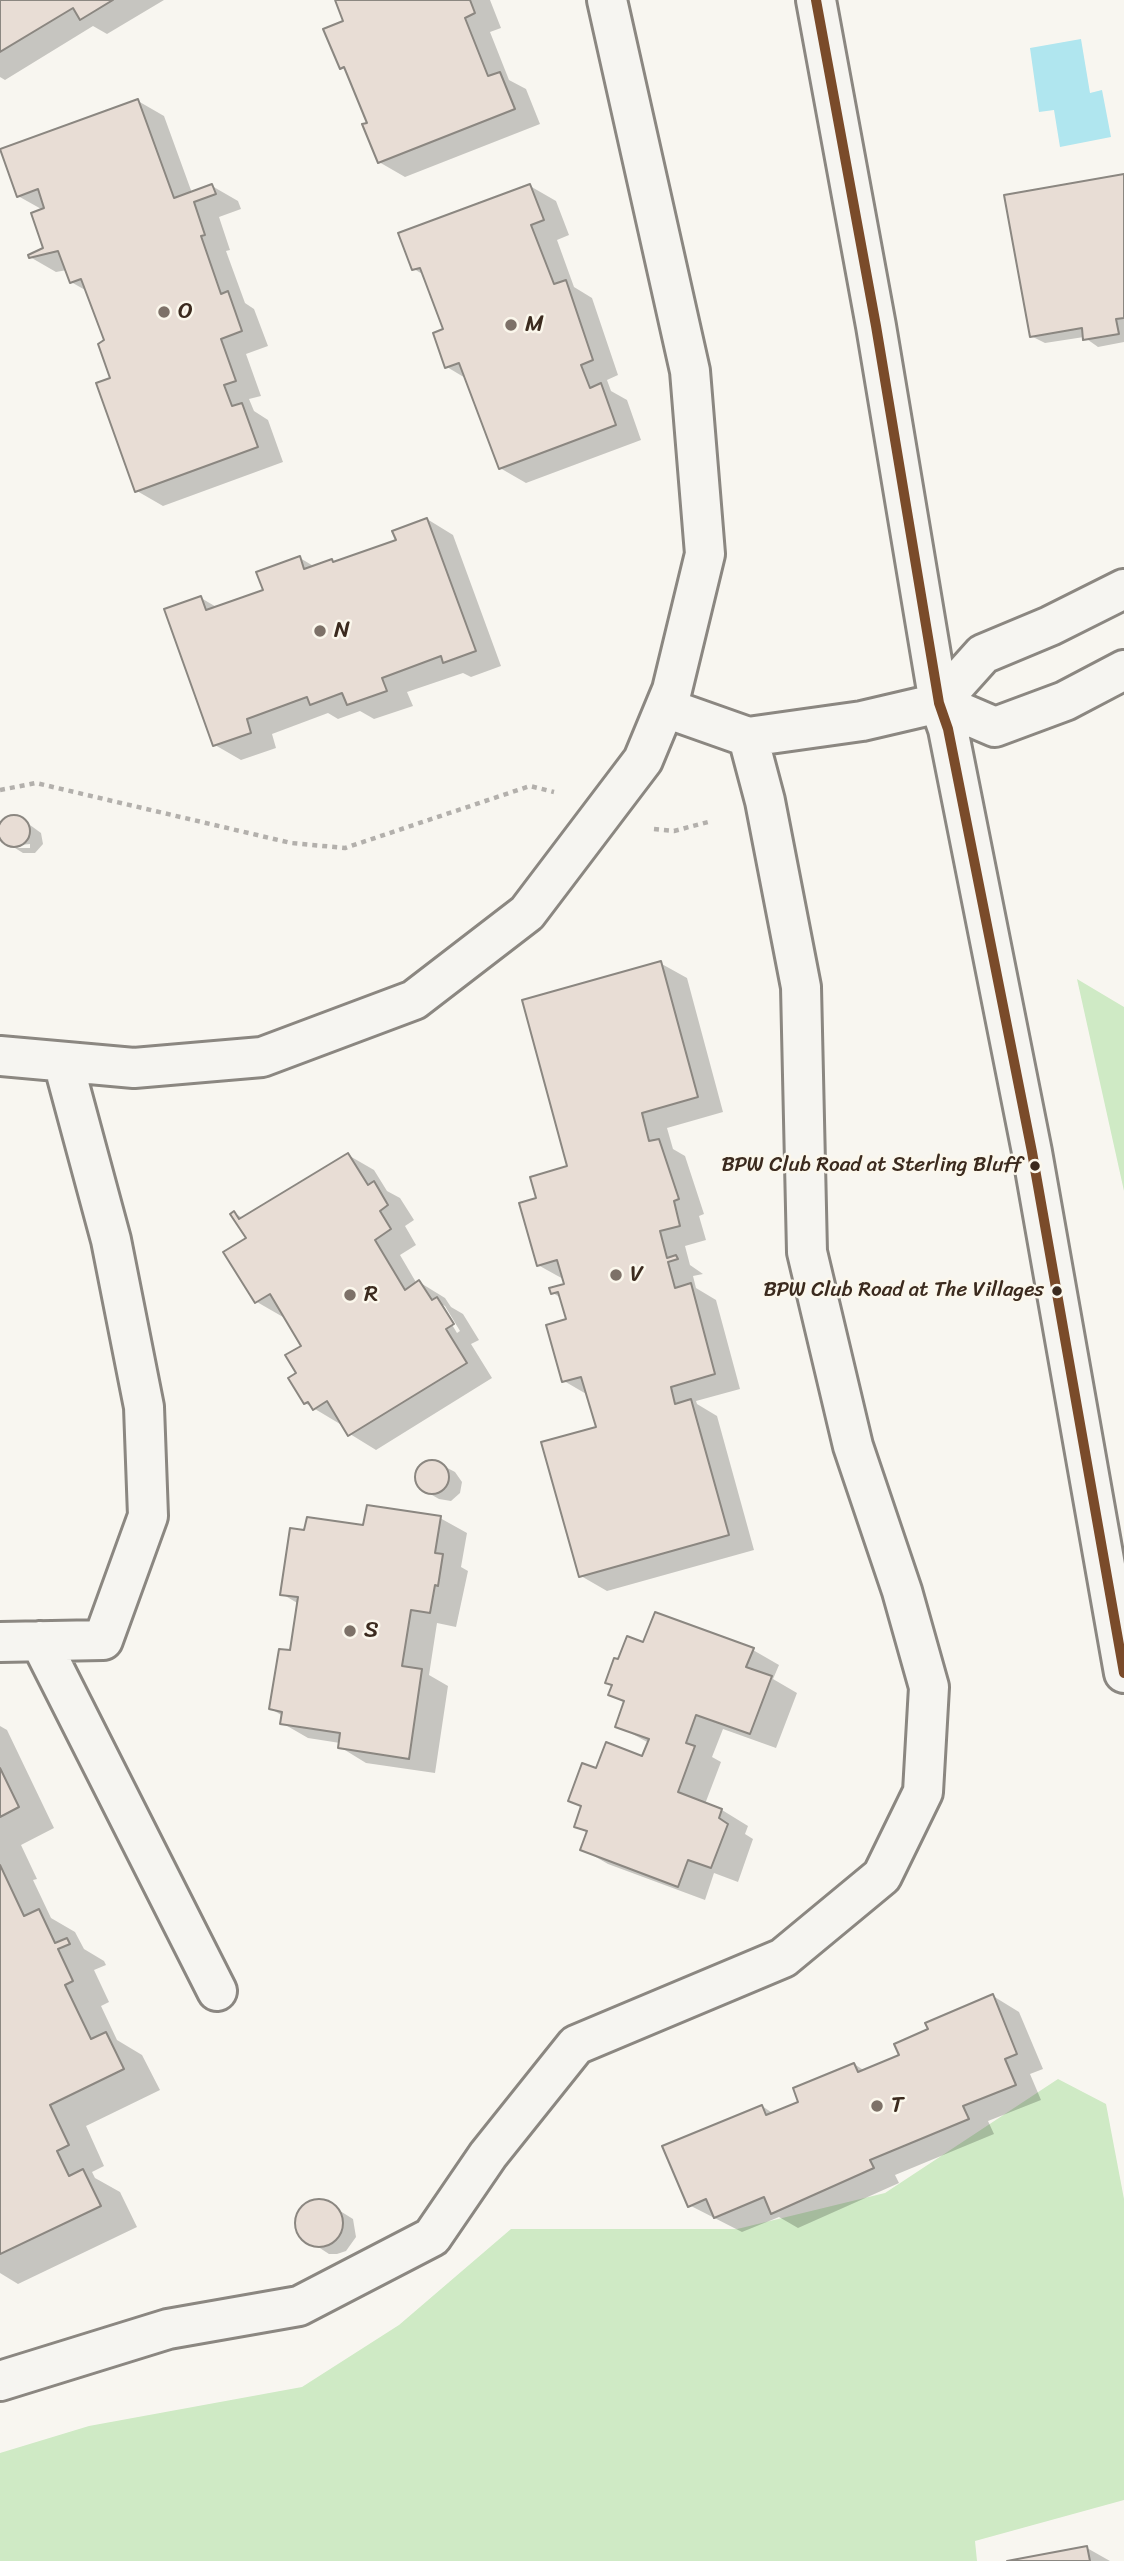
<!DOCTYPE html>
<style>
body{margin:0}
canvas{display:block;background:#f8f6f0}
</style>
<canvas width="1124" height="2561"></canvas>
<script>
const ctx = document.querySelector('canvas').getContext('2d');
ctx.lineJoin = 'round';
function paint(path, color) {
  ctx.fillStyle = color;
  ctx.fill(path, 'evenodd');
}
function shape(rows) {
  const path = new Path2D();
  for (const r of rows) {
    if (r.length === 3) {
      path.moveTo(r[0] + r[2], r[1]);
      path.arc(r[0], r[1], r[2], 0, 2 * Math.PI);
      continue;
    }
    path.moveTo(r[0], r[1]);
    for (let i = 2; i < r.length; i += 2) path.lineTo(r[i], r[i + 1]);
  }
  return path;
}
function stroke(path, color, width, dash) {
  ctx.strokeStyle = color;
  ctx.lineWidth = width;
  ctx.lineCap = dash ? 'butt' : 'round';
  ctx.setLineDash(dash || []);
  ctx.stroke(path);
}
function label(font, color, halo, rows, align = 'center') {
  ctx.font = font + ' Sriracha,sans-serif';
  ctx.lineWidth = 5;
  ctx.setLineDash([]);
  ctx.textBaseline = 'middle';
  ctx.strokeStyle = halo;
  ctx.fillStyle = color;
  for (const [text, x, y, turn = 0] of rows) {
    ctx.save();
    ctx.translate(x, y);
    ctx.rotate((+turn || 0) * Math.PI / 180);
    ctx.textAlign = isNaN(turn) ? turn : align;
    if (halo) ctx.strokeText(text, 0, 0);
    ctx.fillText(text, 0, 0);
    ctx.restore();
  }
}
const green = shape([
 [1077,979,1124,1007,1124,1191],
 [1058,2079,1106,2104,1124,2199,1124,2500,975,2541,977,2561,0,2561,0,2453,89,2426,302,2387,399,2325,511,2229,737,2229,885,2193]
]);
const water = shape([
 [1081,39,1090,93,1102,90,1111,137,1060,147,1054,110,1039,112,1030,48]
]);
const shadow = shape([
 [0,0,164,0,107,34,93,26,5,80,0,77],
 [337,0,490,0,501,28,490,32,509,80,526,89,540,124,405,177,379,162,369,124,348,71,341,67,346,22],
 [138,101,164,116,192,193,212,186,238,201,241,209,219,217,230,250,226,251,245,303,254,309,268,346,246,354,261,396,249,399,254,411,268,420,283,462,163,506,137,491,106,340,87,291,71,282,67,270,56,272,30,257,46,249,43,210,18,196],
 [1124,176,1124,342,1098,347,1084,337,1045,343,1031,336],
 [530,186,556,201,569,235,557,240,574,287,592,298,618,375,607,380,611,391,627,400,641,440,526,483,500,468,467,379,447,367,445,330,424,275,414,269],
 [427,519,453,535,501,666,471,677,463,673,407,692,413,706,374,719,360,711,338,719,328,713,272,734,276,748,241,760,215,745,201,598,218,608,265,591,300,558,315,567,332,561,336,563,398,541],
 [19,817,41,833,43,844,35,853,23,853,15,848,30,848,30,844,11,846,0,837,0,825,6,818],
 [660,963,687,978,723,1112,667,1128,673,1149,685,1156,704,1214,699,1216,706,1240,685,1246,690,1265,703,1274,693,1276,696,1288,716,1300,740,1389,696,1401,697,1404,717,1416,754,1550,607,1591,581,1576,598,1428,588,1395,564,1381,568,1320,561,1298,553,1293,566,1286,565,1280,538,1265,539,1199,569,1168],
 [348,1155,374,1170,387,1191,400,1198,414,1220,405,1226,416,1245,400,1255,417,1284,419,1282,445,1298,451,1307,463,1314,479,1340,471,1344,492,1378,376,1450,350,1434,342,1422,340,1424,305,1403,299,1373,304,1347,285,1316,283,1317,257,1302,248,1239,234,1213,243,1218],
 [439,1303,445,1306,460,1331,457,1333],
 [429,1462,436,1462,455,1472,462,1482,460,1493,451,1501,439,1499,425,1491,417,1481,419,1469],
 [440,1518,467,1533,461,1567,468,1571,456,1627,437,1623,429,1675,448,1686,435,1773,366,1763,340,1747,340,1743,308,1738,282,1723,283,1716,271,1709,291,1652,299,1604,282,1594,306,1532],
 [645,1644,753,1650,779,1665,773,1679,797,1693,776,1748,723,1729,712,1757,721,1762,705,1804,722,1810,748,1826,745,1834,753,1839,738,1882,714,1873,705,1900,608,1864,582,1849,588,1833,576,1826,583,1808,570,1800,597,1771,643,1758,649,1743,618,1726,625,1703,611,1694,619,1662],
 [0,1726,7,1730,54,1828,21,1845,37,1879,33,1880,51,1918,75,1932,84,1949,104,1961,106,1965,94,1970,109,2002,101,2006,117,2040,142,2055,160,2090,86,2126,104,2166,92,2172,95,2178,120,2192,137,2227,18,2284,0,2273],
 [993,1996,1019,2012,1043,2069,1030,2074,1041,2100,988,2121,994,2134,895,2175,899,2183,798,2228,779,2217,742,2232,689,2205,762,2106,774,2114,800,2102,854,2064,865,2071,901,2056,931,2030],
 [315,2201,324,2201,353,2219,356,2237,346,2251,337,2254,329,2254,300,2235,296,2227,300,2210],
 [1087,2548,1110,2561,1016,2561]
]);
const building = shape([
 [0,0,113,0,80,20,73,8,0,52,0,0],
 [335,0,470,0,475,13,465,18,488,76,500,72,515,109,378,163,362,124,367,123,344,67,340,69,323,29,343,21,335,0],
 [138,99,174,198,212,184,216,194,194,202,205,235,201,236,221,294,228,291,242,331,221,339,236,381,224,385,232,406,242,403,258,447,135,492,96,383,110,378,98,344,104,340,81,279,70,283,58,251,29,258,28,255,43,248,31,213,44,208,38,189,17,197,0,149,138,99],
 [1124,174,1124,318,1116,319,1119,334,1083,340,1082,328,1030,337,1004,195,1124,174],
 [530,184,544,220,531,225,554,284,566,280,593,360,581,365,590,388,601,383,616,425,499,469,459,363,445,368,433,333,443,329,420,268,412,270,398,233,530,184],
 [427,518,476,651,443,663,441,656,382,678,387,691,347,705,342,693,310,705,307,697,247,719,251,733,213,746,164,609,201,596,206,610,263,590,256,572,300,556,304,569,332,559,333,562,396,540,392,531,427,518],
 [14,831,16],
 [661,961,698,1097,642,1113,649,1141,659,1139,679,1199,674,1201,680,1226,660,1231,667,1258,676,1255,678,1259,668,1262,675,1288,691,1283,715,1374,671,1387,675,1404,691,1399,729,1535,579,1577,541,1442,596,1427,581,1377,562,1382,546,1325,566,1319,558,1292,551,1294,549,1288,564,1284,557,1260,537,1266,519,1203,536,1198,530,1177,567,1166,522,1000,661,961],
 [348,1153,368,1185,374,1181,388,1205,380,1211,391,1229,375,1240,405,1290,419,1280,432,1300,437,1297,454,1324,446,1329,467,1363,348,1436,327,1401,313,1410,308,1402,304,1404,288,1378,296,1373,285,1355,301,1346,270,1294,255,1303,223,1252,246,1238,230,1214,234,1211,239,1219,348,1153],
 [432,1477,17],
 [367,1505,441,1516,435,1553,443,1554,438,1586,435,1585,430,1613,411,1610,402,1666,422,1669,409,1759,338,1748,340,1733,280,1724,282,1712,269,1709,279,1649,290,1650,298,1597,280,1595,290,1528,304,1530,307,1517,363,1525,367,1505],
 [655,1612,754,1648,746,1667,772,1676,750,1734,696,1715,686,1743,695,1746,678,1792,722,1809,719,1818,728,1824,711,1868,688,1860,678,1887,580,1850,587,1831,574,1827,581,1806,568,1801,582,1763,596,1768,606,1742,642,1756,649,1739,615,1727,624,1701,608,1695,612,1685,605,1683,614,1658,618,1659,627,1636,643,1642,655,1612],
 [0,1768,19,1807,0,1817,0,1768],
 [0,1865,24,1916,39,1909,55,1943,67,1938,70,1944,58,1949,73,1981,65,1985,91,2039,106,2032,124,2069,50,2105,69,2145,57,2151,69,2176,83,2169,101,2206,0,2254,0,1865],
 [993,1994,1017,2054,1005,2059,1016,2085,963,2106,969,2119,870,2160,874,2168,771,2214,764,2197,714,2218,706,2199,688,2207,662,2146,762,2105,766,2115,798,2102,793,2088,854,2063,858,2072,899,2055,894,2044,928,2029,925,2023,993,1994],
 [319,2223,24],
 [1087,2546,1090,2561,1007,2561,1087,2546]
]);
const path = shape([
 [0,790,36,783,291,843,345,848,530,786,554,792],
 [654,829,674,831,708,822]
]);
const minor = shape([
 [816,0,876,326,939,703,948,729,1032,1152,1124,1673],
 [939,703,995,727,1065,701,1124,670],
 [666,708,748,737,862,721,939,703,983,654,1050,626,1124,589],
 [0,1056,134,1068,262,1057,414,1000,527,913,643,760,672,690,705,554,690,371,607,0],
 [40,1641,217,1991],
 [0,1642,103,1640,148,1516,144,1407,111,1240,63,1062],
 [0,2381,168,2329,299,2306,432,2237,488,2155,576,2045,783,1958,882,1876,923,1792,929,1687,902,1591,853,1446,807,1252,801,987,765,801,748,737]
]);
const bus1 = shape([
 [816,0,876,326,939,703,948,729,1032,1152,1124,1673]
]);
const markers = [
 [164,312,7,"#7d7168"],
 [511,325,7,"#7d7168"],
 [320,631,7,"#7d7168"],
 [1035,1166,6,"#3b2a1e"],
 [616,1275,7,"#7d7168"],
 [1057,1291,6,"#3b2a1e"],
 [350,1295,7,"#7d7168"],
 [350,1631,7,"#7d7168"],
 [877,2106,7,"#7d7168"]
];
const busNames = [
 ["BPW Club Road at Sterling Bluff",1022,1166],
 ["BPW Club Road at The Villages",1044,1291]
];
const poiNames = [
 ["O",178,312],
 ["M",525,325],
 ["N",334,631],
 ["V",630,1275],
 ["R",364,1295],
 ["S",364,1631],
 ["T",891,2106]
];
paint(green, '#cfeac5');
paint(water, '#b0e6ef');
paint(shadow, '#0003');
paint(building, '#e8ddd5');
stroke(building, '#8b8781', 2);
stroke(minor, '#8b8781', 44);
stroke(path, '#b3b0ac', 4.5, [5, 5]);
stroke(minor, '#f6f5f1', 38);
stroke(bus1, '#7a4b2a', 10);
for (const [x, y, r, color] of markers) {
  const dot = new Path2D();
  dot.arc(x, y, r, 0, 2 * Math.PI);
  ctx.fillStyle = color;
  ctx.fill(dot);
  stroke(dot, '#fbf7ec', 2.5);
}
label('21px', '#3b2a1e', '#fbf7ec', busNames, 'right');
label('23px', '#3b2a1e', '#fbf7ec', poiNames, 'left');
</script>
